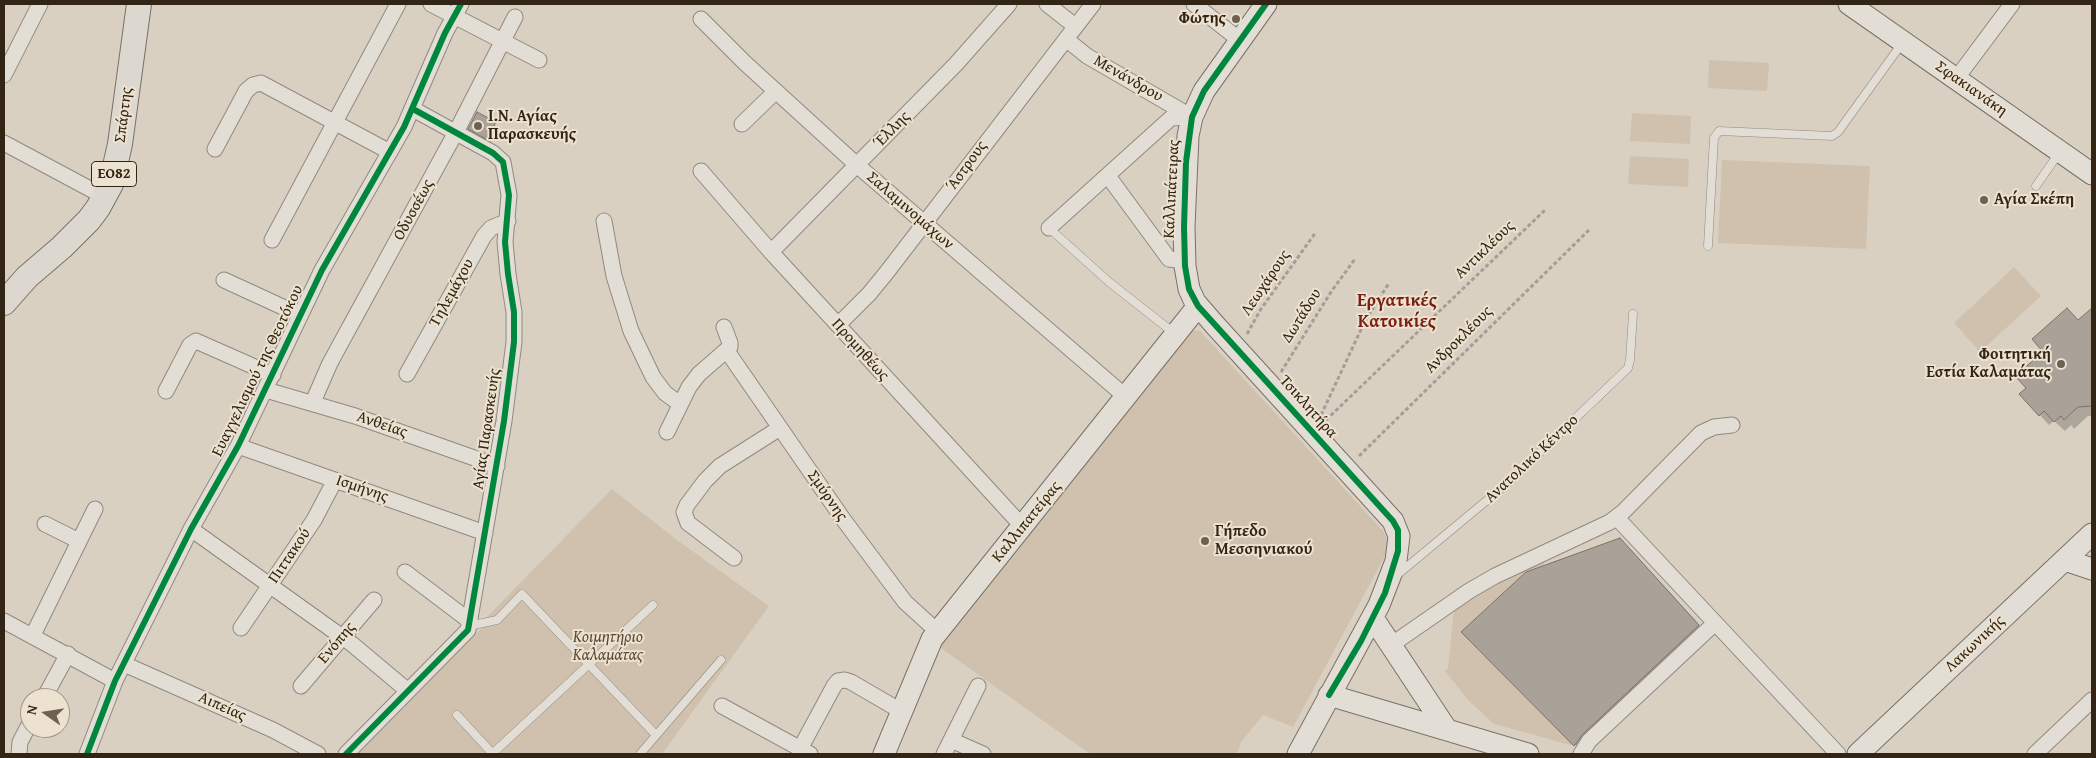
<!DOCTYPE html>
<meta charset="utf-8">
<style>
body{margin:0}
#map{position:relative;width:2096px;height:758px;overflow:hidden;background:#dad0c2;font-family:"Gentium Book Plus",serif}
canvas{display:block}
.frame{position:absolute;inset:0;border:5px solid #332515;pointer-events:none}
.north{position:absolute;left:20px;top:688px;width:50px;height:50px;box-sizing:border-box;background:#ede2d0;border:1px solid #a39685;border-radius:50%;rotate:283deg;font-size:14px;font-weight:700;line-height:20px;text-align:center;color:#332515}
.north::after{content:'';display:block;margin:auto;width:18px;height:22px;background:#6d6152;clip-path:polygon(50% 0,100% 100%,50% 72%,0 100%)}
</style>
<div id="map">
<canvas width="2096" height="758"></canvas>
<div class="frame"></div>
<div class="north">N</div>
</div>
<script>
const ctx = document.querySelector('canvas').getContext('2d');
ctx.lineJoin = 'round';
function paint(path, color) {
  ctx.fillStyle = color;
  ctx.fill(path, 'evenodd');
}
function shape(rows) {
  const path = new Path2D();
  for (const r of rows) {
    path.moveTo(r[0], r[1]);
    for (let i = 2; i < r.length; i += 2) path.lineTo(r[i], r[i + 1]);
  }
  return path;
}
function stroke(path, color, width, dash) {
  ctx.strokeStyle = color;
  ctx.lineWidth = width;
  ctx.lineCap = dash ? 'butt' : 'round';
  ctx.setLineDash(dash || []);
  ctx.stroke(path);
}
function label(font, color, halo, rows, align = 'center') {
  ctx.font = font + ' "Gentium Book Plus",serif';
  ctx.lineWidth = 4;
  ctx.setLineDash([]);
  ctx.textBaseline = 'middle';
  ctx.strokeStyle = halo;
  ctx.fillStyle = color;
  for (const [text, x, y, turn = 0] of rows) {
    ctx.save();
    ctx.translate(x, y);
    ctx.rotate((+turn || 0) * Math.PI / 180);
    ctx.textAlign = isNaN(turn) ? turn : align;
    if (halo) ctx.strokeText(text, 0, 0);
    ctx.fillText(text, 0, 0);
    ctx.restore();
  }
}
const green = shape([
 [1709,60,1769,63,1767,91,1708,88],
 [1632,113,1691,116,1690,144,1630,141],
 [1630,156,1689,159,1688,187,1628,184],
 [1722,160,1870,166,1866,249,1718,243],
 [2014,267,2041,296,1980,352,1954,323],
 [1193,330,1200,331,1384,532,1388,543,1386,554,1293,727,1263,715,1241,742,1237,754,1090,754,938,646,1184,336],
 [612,489,677,540,769,606,662,754,355,754,484,626,486,618],
 [1544,562,1544,565,1527,571,1461,632,1574,746,1494,724,1469,701,1445,671,1448,668,1454,609,1466,599,1517,571]
]);
const shadow = shape([
 [477,114,500,128,491,142,470,128],
 [2092,310,2092,416,2088,416,2074,429,2071,425,2065,431,2054,421,2049,425,2021,394,2079,322],
 [1630,549,1708,635,1584,754,1463,632]
]);
const building = shape([
 [477,112,496,122,486,139,468,129,477,112],
 [2067,308,2078,320,2092,308,2092,406,2078,407,2064,420,2061,416,2054,422,2044,411,2039,416,2019,394,2026,388,2015,376,2043,352,2032,339,2067,308],
 [1620,538,1699,625,1583,734,1574,746,1461,632,1526,572,1620,538]
]);
const path = shape([
 [1247,334,1261,309,1316,232],
 [1281,372,1331,292,1355,259],
 [1321,415,1365,321,1389,283],
 [1326,420,1545,210],
 [1359,456,1590,229]
]);
const lane = shape([
 [2036,186,2059,153],
 [1049,228,1109,282,1174,333],
 [1708,246,1714,138,1719,131,1832,136,1838,132,1903,42],
 [1397,575,1509,482,1628,368,1630,360,1633,314],
 [469,626,497,620,522,594,656,735],
 [457,715,493,754],
 [492,754,653,605],
 [640,754,721,660]
]);
const street = shape([
 [431,4,539,60],
 [1047,4,1075,26],
 [1194,4,1241,41],
 [701,19,745,63,858,166,1126,397],
 [1066,39,1087,56,1192,117],
 [4,75,40,4],
 [1956,79,2012,4],
 [742,124,776,91],
 [4,143,105,197],
 [215,149,246,91,253,85,261,83,390,152],
 [701,171,771,252,1023,527],
 [1108,176,1169,259,1184,261],
 [604,221,614,276,631,331,653,377,665,393,680,404],
 [1049,228,1171,118,1192,117],
 [272,240,398,4],
 [771,252,956,64,1009,4],
 [224,280,300,315],
 [838,325,869,294,887,272,1093,4],
 [727,351,843,519,905,602,938,632],
 [407,374,484,236,491,228,508,221],
 [266,390,355,416,497,466],
 [166,391,190,345,196,341,273,375],
 [313,402,330,363,456,132,515,17],
 [667,432,689,387,699,374,730,347,730,343,724,327],
 [238,446,485,533],
 [1617,518,1838,754],
 [45,524,79,541],
 [191,529,352,644,408,691],
 [734,558,688,523,684,512,687,505,705,481,720,466,780,428],
 [405,572,471,622],
 [4,621,115,681],
 [241,628,314,520,335,480],
 [33,635,95,509],
 [1391,645,1469,591,1495,576,1610,522,1623,512,1701,433,1714,427,1732,425],
 [124,664,273,730,318,754],
 [301,686,374,600],
 [44,698,68,654],
 [722,706,810,754],
 [951,740,983,754],
 [800,749,834,686,838,681,845,680,851,682,901,711],
 [19,754,20,742,30,723],
 [87,754,115,681,191,529,238,446,322,270,404,127,445,33,461,4],
 [346,754,468,630,504,421,514,342,514,312,508,274,505,242,509,195,503,162,493,153,413,109],
 [944,754,978,686],
 [1581,754,1589,741,1715,623],
 [2035,754,2092,700]
]);
const secondary = shape([
 [1266,4,1204,91,1192,117,1188,136,1184,227,1185,266,1189,289,1195,302,1214,324,1393,521,1399,536,1396,561,1379,605,1298,754],
 [1849,4,2092,174],
 [2065,560,2092,569],
 [1373,618,1447,730],
 [1329,695,1528,754],
 [884,754,932,639,1198,306],
 [1858,754,2092,534]
]);
const primary = shape([
 [4,303,27,277,62,247,89,220,98,208,111,184,120,144,139,4]
]);
const cycleway = shape([
 [1266,4,1204,91,1192,117,1186,162,1184,227,1185,266,1189,289,1198,306,1393,521,1398,530,1398,551,1385,593,1361,641,1329,695],
 [87,754,115,681,191,529,238,446,322,270,404,127,445,33,461,4],
 [346,754,468,630,504,421,514,342,514,312,508,274,505,242,509,195,503,162,493,153,413,109]
]);
const markers = [
 [1236,19,5,"#6d6152"],
 [478,126,5,"#6d6152"],
 [1984,200,5,"#6d6152"],
 [2061,364,5,"#6d6152"],
 [1205,541,5,"#6d6152"]
];
const shields = [
 [114,174,45]
];
const shieldNames = [
 ["ΕΟ82",114,174]
];
const poiNames = [
 ["Φώτης",1226,19,"right"],
 ["Ι.Ν. Αγίας",488,117],
 ["Παρασκευής",488,135],
 ["Αγία Σκέπη",1994,200],
 ["Φοιτητική",2051,355,"right"],
 ["Εστία Καλαμάτας",2051,373,"right"],
 ["Γήπεδο",1215,532],
 ["Μεσσηνιακού",1215,550]
];
const streetNames = [
 ["Μενάνδρου",1128,79,30],
 ["Σφακιανάκη",1971,89,35],
 ["Σπάρτης",124,115,-83],
 ["Έλλης",892,130,-46],
 ["Άστρους",967,166,-54],
 ["Καλλιπάτειρας",1172,189,-87],
 ["Οδυσσέως",414,210,-62],
 ["Σαλαμινομάχων",910,211,41],
 ["Αντικλέους",1485,250,-44],
 ["Λεωχάρους",1266,283,-56],
 ["Τηλεμάχου",452,293,-61],
 ["Δωτάδου",1302,316,-58],
 ["Ανδροκλέους",1459,340,-45],
 ["Προμηθέως",860,350,48],
 ["Ευαγγελισμού της Θεοτόκου",258,371,-64],
 ["Τσικλητήρα",1308,407,48],
 ["Ανθείας",382,425,19],
 ["Αγίας Παρασκευής",487,429,-82],
 ["Ανατολικό Κέντρο",1532,459,-43],
 ["Ισμήνης",362,489,19],
 ["Σμύρνης",827,496,55],
 ["Καλλιπατείρας",1027,522,-51],
 ["Πιττακού",290,556,-56],
 ["Ενόπης",337,643,-50],
 ["Λακωνικής",1975,644,-43],
 ["Αιπείας",222,707,24]
];
const parkNames = [
 ["Κοιμητήριο",608,638],
 ["Καλαμάτας",608,656]
];
const neighbourhoodNames = [
 ["Εργατικές",1397,301],
 ["Κατοικίες",1397,322]
];
paint(green, '#cfc1ad');
paint(shadow, '#0003');
paint(building, '#aaa298');
stroke(building, '#797168', 1);
stroke(lane, '#90897f', 9);
stroke(street, '#90897f', 17);
stroke(secondary, '#797168', 23);
stroke(primary, '#797168', 26);
stroke(path, '#a39e97', 3, [4, 2.5]);
stroke(lane, '#e2ded6', 8);
stroke(street, '#e2ded6', 15);
stroke(secondary, '#e2ded6', 21);
stroke(primary, '#ddd8cf', 24);
stroke(cycleway, '#00873e', 6);
for (const [x, y, r, color] of markers) {
  const dot = new Path2D();
  dot.arc(x, y, r, 0, 2 * Math.PI);
  ctx.fillStyle = color;
  ctx.fill(dot);
  stroke(dot, '#ede2d0', 2);
}
for (const [x, y, w] of shields) {
  const box = new Path2D();
  box.roundRect(x - w / 2, y - 12.5, w, 25, 4);
  ctx.fillStyle = '#ede2d0';
  ctx.fill(box);
  stroke(box, '#332515', 1);
}
label('bold 15px', '#332515', null, shieldNames);
label('bold 16px', '#332515', '#ede2d0', poiNames, 'left');
label('16px', '#332515', '#ede2d0', streetNames);
label('italic 16px', '#584936', '#ede2d0', parkNames);
label('bold 18px', '#7a1f14', '#ede2d0', neighbourhoodNames);
</script>
